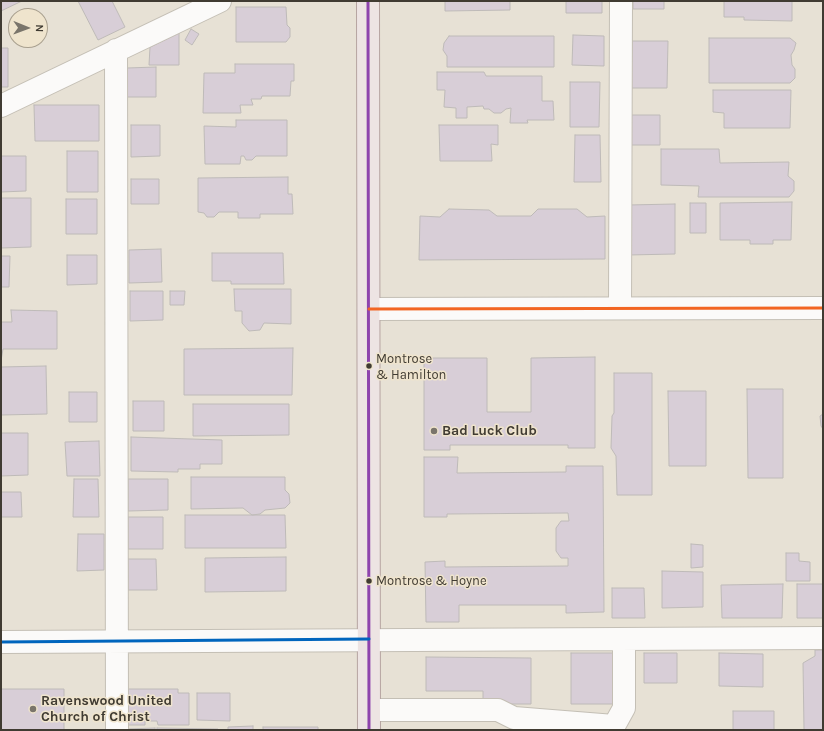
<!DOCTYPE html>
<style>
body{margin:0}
#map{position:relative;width:824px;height:731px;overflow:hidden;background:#e7e1d5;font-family:Karla,sans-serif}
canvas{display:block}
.frame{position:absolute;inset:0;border:2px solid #403b32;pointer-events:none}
.north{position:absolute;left:8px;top:8px;width:40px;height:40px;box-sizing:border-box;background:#efe4cd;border:1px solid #a9a08f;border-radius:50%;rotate:91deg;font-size:11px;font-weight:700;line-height:16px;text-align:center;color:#403b32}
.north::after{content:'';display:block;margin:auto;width:14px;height:18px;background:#7a756b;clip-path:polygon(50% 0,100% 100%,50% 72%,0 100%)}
</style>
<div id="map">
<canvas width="824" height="731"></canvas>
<div class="frame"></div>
<div class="north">N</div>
</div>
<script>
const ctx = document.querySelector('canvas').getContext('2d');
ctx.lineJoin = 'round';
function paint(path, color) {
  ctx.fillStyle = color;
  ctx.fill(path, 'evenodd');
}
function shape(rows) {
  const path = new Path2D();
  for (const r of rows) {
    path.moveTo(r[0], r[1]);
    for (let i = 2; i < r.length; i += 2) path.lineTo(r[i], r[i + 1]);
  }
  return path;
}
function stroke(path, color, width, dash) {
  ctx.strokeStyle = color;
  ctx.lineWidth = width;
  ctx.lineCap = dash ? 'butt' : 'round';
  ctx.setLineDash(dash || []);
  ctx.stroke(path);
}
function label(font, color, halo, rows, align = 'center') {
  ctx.font = font + ' Karla,sans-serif';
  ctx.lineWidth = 3;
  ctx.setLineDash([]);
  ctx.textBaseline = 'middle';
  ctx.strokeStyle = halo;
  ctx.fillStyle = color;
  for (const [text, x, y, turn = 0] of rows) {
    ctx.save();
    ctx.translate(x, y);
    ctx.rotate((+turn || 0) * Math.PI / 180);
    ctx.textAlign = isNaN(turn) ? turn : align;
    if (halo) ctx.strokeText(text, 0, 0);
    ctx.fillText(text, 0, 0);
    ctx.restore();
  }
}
const building = shape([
 [1,1,22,1,1,11,1,1],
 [78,1,112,1,125,27,98,40,78,1],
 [445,1,510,1,510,10,445,11,445,1],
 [566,1,602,1,602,13,566,13,566,1],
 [633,1,664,1,664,9,633,9,633,1],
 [724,1,792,1,792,21,744,20,744,17,724,17,724,1],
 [236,7,286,7,287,25,290,28,290,37,286,42,236,42,236,7],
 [191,29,199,34,192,45,185,40,191,29],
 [179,33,179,65,149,65,150,47,179,33],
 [573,35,604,36,604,66,572,65,573,35],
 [449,36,554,36,554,67,447,67,447,56,443,50,444,43,449,36],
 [709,38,790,38,796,43,794,50,791,55,792,65,795,69,795,78,790,83,709,83,709,38],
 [632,41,668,41,667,88,631,88,632,41],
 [1,48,8,48,8,87,1,87,1,48],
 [235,64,294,64,294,81,291,81,290,96,262,96,261,99,251,99,253,105,240,105,241,113,203,113,204,73,235,73,235,64],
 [156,67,156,97,127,97,127,68,156,67],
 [437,72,484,72,486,76,542,76,542,101,553,101,554,120,527,120,528,123,510,123,511,108,506,109,501,113,494,113,489,109,484,109,483,106,467,107,467,118,456,118,456,108,444,107,445,90,437,90,437,72],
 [570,82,600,82,599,127,570,127,570,82],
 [713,90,791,90,790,128,724,128,724,113,713,112,713,90],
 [34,105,99,105,99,141,35,141,34,105],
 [630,115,660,115,660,145,631,145,630,115],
 [236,120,287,120,287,156,256,156,252,160,246,160,244,156,241,156,240,164,205,164,204,126,236,127,236,120],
 [131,125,160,125,160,156,131,157,131,125],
 [439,125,498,125,498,145,491,144,492,161,440,161,439,125],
 [575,135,600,135,601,182,574,182,575,135],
 [661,149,719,149,720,163,789,162,788,176,794,181,794,191,789,197,698,197,699,186,661,185,661,149],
 [67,151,98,151,98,192,67,192,67,151],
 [1,156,26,156,26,191,1,192,1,156],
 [288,177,288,194,292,194,293,214,260,214,260,218,238,218,238,212,219,212,214,217,207,217,204,213,198,212,198,178,288,177],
 [131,179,159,179,159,204,131,204,131,179],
 [1,198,31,198,31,247,1,248,1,198],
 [66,199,97,199,97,234,66,234,66,199],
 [792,202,791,240,773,240,773,244,750,244,750,240,720,240,720,203,792,202],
 [690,203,706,203,706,233,690,233,690,203],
 [675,204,675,254,628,255,628,205,675,204],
 [449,209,489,210,497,216,531,216,538,209,577,209,587,217,605,216,605,259,419,260,420,216,440,217,449,209],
 [161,249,162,282,129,283,129,250,161,249],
 [212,253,283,253,284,284,231,284,231,281,212,281,212,253],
 [67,255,97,255,97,284,67,285,67,255],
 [1,256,10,256,9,287,1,287,1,256],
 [234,289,291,289,291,324,264,323,260,330,249,331,242,323,242,311,235,311,234,289],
 [130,291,163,291,163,320,130,321,130,291],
 [170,291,185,291,184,305,170,305,170,291],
 [11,310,57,311,57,349,3,349,1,361,1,322,12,322,11,310],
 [293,348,292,395,184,395,184,349,293,348],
 [595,357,595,448,568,448,568,445,450,445,450,450,424,450,424,358,487,358,487,412,531,412,531,358,595,357],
 [46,366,47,414,1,415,1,367,46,366],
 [614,373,652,373,652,495,617,495,616,456,611,448,612,416,614,413,614,373],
 [747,389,783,389,783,478,748,478,747,389],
 [668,391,706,391,706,466,669,466,668,391],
 [69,392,97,392,97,422,69,422,69,392],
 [133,401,164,401,164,431,133,431,133,401],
 [193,404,289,404,289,435,193,436,193,404],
 [823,414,823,429,821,426,820,416,823,414],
 [1,433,28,433,28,475,1,476,1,433],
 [131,437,222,440,222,464,200,464,200,469,178,469,178,472,131,471,131,437],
 [99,441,100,476,67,476,65,442,99,441],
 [424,457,458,457,457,473,566,472,566,466,603,466,604,612,566,613,566,605,459,605,459,622,426,622,425,562,445,561,445,567,568,566,568,558,561,558,556,551,556,528,561,521,569,521,568,513,447,514,447,517,424,517,424,457],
 [191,477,285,477,285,490,289,494,290,503,285,508,265,510,260,514,252,515,243,508,191,509,191,477],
 [74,479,98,479,99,517,73,517,74,479],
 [128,479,168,479,168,510,128,511,128,479],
 [1,492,21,492,22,517,1,517,1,492],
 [185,515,285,515,286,548,185,548,185,515],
 [128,517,163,517,163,549,128,549,128,517],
 [78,534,104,534,104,570,77,571,78,534],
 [691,544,703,545,703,567,691,568,691,544],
 [786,553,799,553,799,561,810,562,810,581,786,581,786,553],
 [286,557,286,591,205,592,205,558,286,557],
 [128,559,156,559,157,590,128,590,128,559],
 [662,571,703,572,703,607,662,608,662,571],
 [783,584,782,618,722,618,721,585,783,584],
 [797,584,823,584,823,618,797,618,797,584],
 [612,588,644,588,645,618,612,618,612,588],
 [815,650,823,650,823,730,804,730,803,663,815,656,815,650],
 [571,653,614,653,615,704,571,704,571,653],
 [644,653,677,653,677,683,644,683,644,653],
 [719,653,763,654,763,687,719,686,719,653],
 [426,657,531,658,531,704,483,704,483,691,426,691,426,657],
 [1,689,64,689,64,730,1,730,1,689],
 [126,689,178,689,178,693,189,693,189,725,158,725,157,721,145,721,145,725,126,725,126,689],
 [197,693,230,693,230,721,197,720,197,693],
 [733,711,774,711,774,730,733,730,733,711],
 [253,726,253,730,228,730,228,727,253,726],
 [263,727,318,727,318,730,263,730,263,727],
 [155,728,155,730,127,730,127,729,155,728],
 [157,728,218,729,218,730,157,730,157,728]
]);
const minor = shape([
 [116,50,117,730],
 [1,106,220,1],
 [620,308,621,1],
 [369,309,823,308],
 [1,642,823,638],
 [369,710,498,710,514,718,614,726,624,708,624,640]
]);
const major = shape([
 [368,1,369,730]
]);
const bus1 = shape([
 [368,1,369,730]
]);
const bus2 = shape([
 [369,309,823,308]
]);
const bus3 = shape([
 [1,642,369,639]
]);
const markers = [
 [369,366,3.5,"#403b32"],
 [434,431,4,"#7a756b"],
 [369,581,3.5,"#403b32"],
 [33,709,4,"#7a756b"]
];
const busNames = [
 ["Montrose",376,359],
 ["& Hamilton",376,375],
 ["Montrose & Hoyne",376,581]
];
const poiNames = [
 ["Bad Luck Club",442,431],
 ["Ravenswood United",41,701],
 ["Church of Christ",41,717]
];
paint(building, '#d8ced7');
stroke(building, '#bebab8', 1);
stroke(minor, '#c4bfb5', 24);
stroke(major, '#b6a4a1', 24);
stroke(minor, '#fbfaf9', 22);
stroke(major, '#ede4e3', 22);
stroke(bus1, '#8e44ad', 3);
stroke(bus2, '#f26522', 3);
stroke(bus3, '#0065bd', 3);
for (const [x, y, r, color] of markers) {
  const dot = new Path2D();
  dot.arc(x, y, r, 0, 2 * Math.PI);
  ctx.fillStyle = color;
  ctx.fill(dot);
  stroke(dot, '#efe4cd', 1.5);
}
label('13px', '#403b32', '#efe4cd', busNames, 'left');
label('bold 14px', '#403b32', '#efe4cd', poiNames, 'left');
</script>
